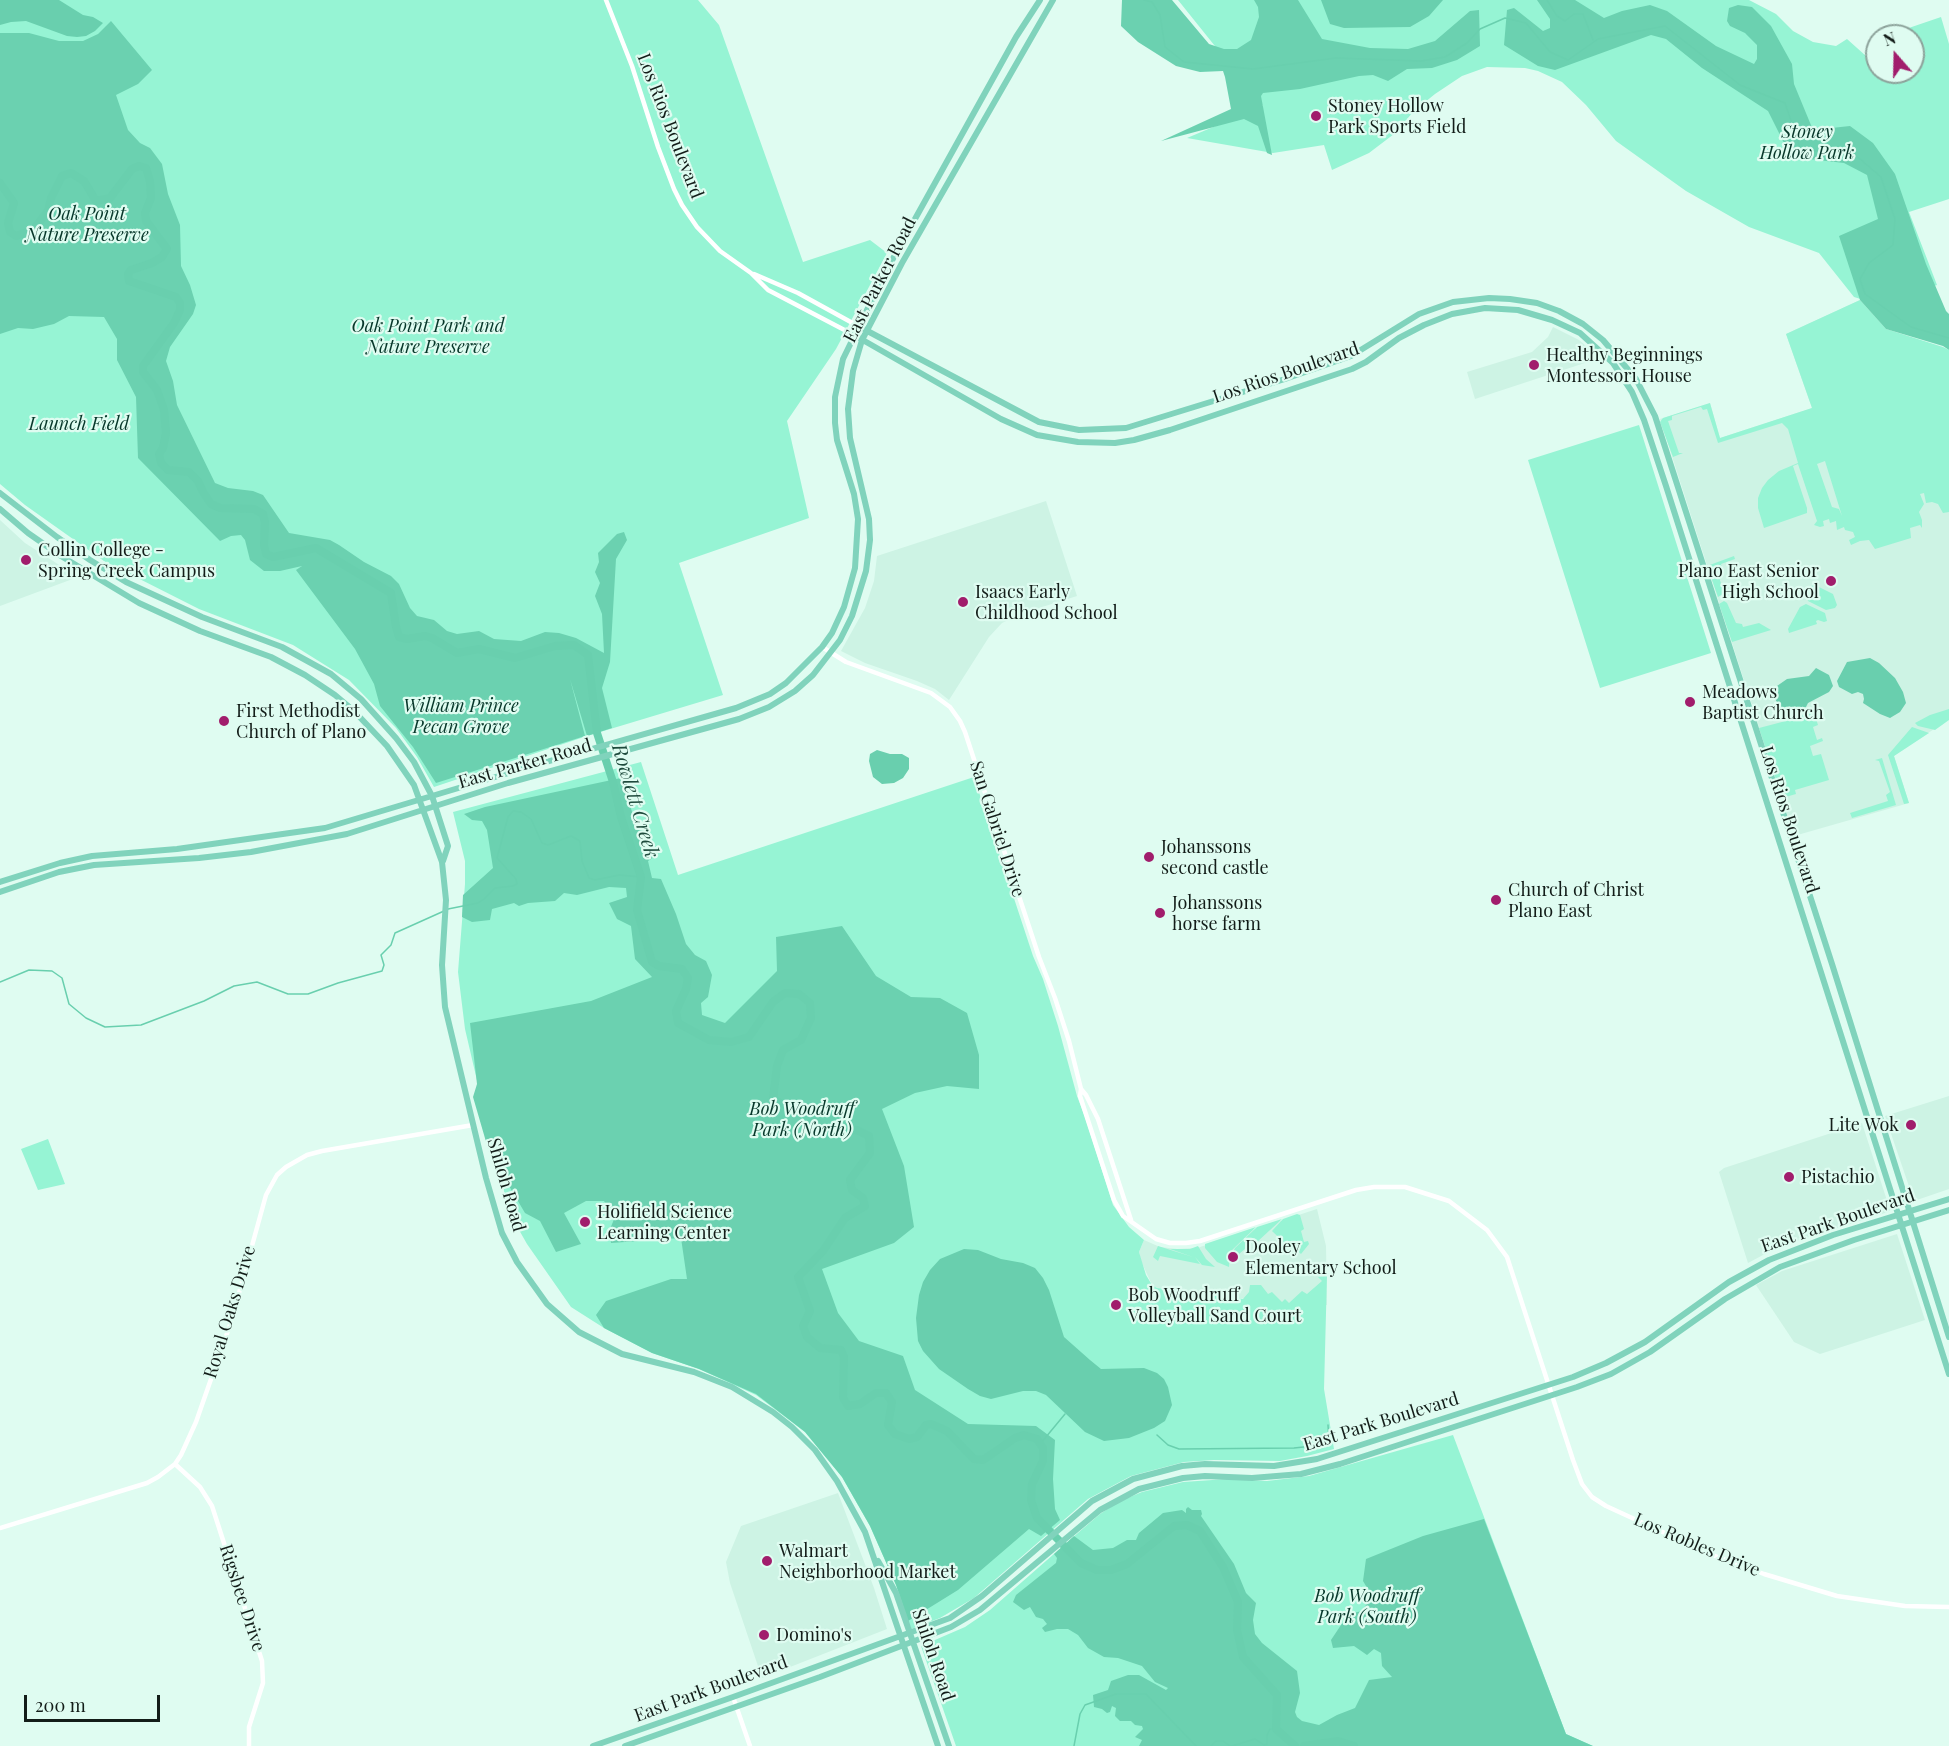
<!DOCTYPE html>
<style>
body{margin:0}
#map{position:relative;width:1949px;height:1746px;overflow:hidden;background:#dffcf1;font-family:"Playfair Display",serif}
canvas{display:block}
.north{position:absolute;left:1865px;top:24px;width:60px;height:60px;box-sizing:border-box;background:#dffcf1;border:2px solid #8da39b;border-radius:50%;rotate:340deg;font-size:16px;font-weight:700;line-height:24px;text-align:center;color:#131d19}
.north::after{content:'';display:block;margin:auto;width:21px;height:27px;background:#a11d6c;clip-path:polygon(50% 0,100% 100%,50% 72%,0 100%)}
.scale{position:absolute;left:24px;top:1695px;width:136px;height:27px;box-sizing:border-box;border:3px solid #131d19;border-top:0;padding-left:8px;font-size:18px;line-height:21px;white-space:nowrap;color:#131d19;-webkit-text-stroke:4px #dffcf1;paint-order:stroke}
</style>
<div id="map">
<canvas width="1949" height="1746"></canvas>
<div class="north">N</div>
<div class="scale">200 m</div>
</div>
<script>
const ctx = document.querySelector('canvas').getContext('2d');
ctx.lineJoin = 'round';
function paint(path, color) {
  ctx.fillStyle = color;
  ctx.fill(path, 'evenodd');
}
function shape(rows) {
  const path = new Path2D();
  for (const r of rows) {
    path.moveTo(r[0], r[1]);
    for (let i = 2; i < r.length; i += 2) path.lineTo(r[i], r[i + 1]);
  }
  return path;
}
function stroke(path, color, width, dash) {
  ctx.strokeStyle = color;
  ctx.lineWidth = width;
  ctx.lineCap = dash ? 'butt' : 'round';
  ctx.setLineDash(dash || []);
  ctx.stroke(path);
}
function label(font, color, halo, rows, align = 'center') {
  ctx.font = font + ' "Playfair Display",serif';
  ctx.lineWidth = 4.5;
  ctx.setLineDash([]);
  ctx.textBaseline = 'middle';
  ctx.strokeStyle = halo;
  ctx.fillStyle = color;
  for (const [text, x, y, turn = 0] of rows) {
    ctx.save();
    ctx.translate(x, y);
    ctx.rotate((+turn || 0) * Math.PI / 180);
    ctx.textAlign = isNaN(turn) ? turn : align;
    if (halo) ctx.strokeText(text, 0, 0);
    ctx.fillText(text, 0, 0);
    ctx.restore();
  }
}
const built = shape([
 [1860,300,1886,329,1949,350,1949,719,1894,756,1909,803,1794,836,1660,419,1710,403,1720,438,1812,408,1786,334],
 [1553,327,1579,340,1600,358,1475,399,1467,372,1532,352,1548,337],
 [1046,501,1077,596,1020,614,1002,623,989,637,949,700,935,689,917,681,865,663,841,651,865,608,874,581,877,556],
 [0,520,25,543,78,577,0,606],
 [1949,1096,1949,1189,1914,1201,1885,1116],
 [1862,1123,1890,1210,1888,1212,1778,1247,1748,1263,1719,1172,1724,1168],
 [1317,1209,1326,1246,1327,1305,1286,1304,1157,1288,1152,1285,1141,1261,1139,1252,1144,1240,1160,1247,1177,1249,1197,1248],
 [1897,1234,1925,1320,1820,1354,1794,1342,1756,1285,1782,1271],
 [838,1493,874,1588,887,1629,762,1678,730,1583,726,1562,741,1526]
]);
const green = shape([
 [0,0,698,0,719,25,803,262,870,240,887,253,836,349,787,421,809,518,679,563,723,695,587,736,434,787,417,757,396,728,349,680,293,645,199,609,104,561,25,505,0,484],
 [1178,0,1749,0,1776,14,1793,31,1813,42,1836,46,1847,39,1866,56,1877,47,1877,72,1913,72,1913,36,1892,36,1897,32,1941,17,1949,44,1949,199,1909,212,1937,285,1880,305,1854,297,1819,253,1749,227,1686,191,1616,141,1586,105,1562,82,1538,71,1525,68,1487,67,1462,76,1435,94,1414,111,1394,134,1369,153,1332,170,1324,145,1273,153,1187,138,1263,106],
 [1860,300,1886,329,1943,347,1949,350,1949,512,1943,513,1938,504,1932,502,1926,503,1924,493,1920,494,1924,504,1919,512,1922,520,1922,528,1920,525,1910,528,1911,538,1875,549,1869,540,1860,541,1851,545,1849,540,1855,537,1853,532,1845,530,1844,527,1837,530,1836,521,1830,523,1829,519,1823,521,1824,526,1820,527,1814,525,1817,521,1798,464,1793,466,1807,508,1807,513,1764,528,1758,508,1758,498,1762,488,1768,480,1779,471,1798,463,1788,429,1782,423,1718,443,1707,409,1703,410,1701,407,1672,416,1672,420,1668,421,1679,453,1683,453,1673,457,1660,422,1663,418,1710,403,1720,438,1812,408,1786,334],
 [1825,461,1842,516,1839,509,1832,507,1817,464],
 [1639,425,1711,653,1600,688,1528,460],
 [1734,556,1735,559,1721,564,1722,567,1718,574,1724,593,1718,597,1707,566],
 [1815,585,1833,594,1837,605,1835,608,1826,610,1808,601,1806,593,1809,587],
 [1724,601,1727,603,1736,623,1742,624,1743,627,1759,623,1771,630,1732,642,1719,604],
 [1806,604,1825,613,1827,621,1824,622,1818,620,1816,621,1817,624,1789,633,1788,629,1800,607],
 [1813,709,1818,725,1813,727,1817,740,1822,738,1823,741,1810,746,1813,756,1821,754,1829,780,1795,790,1796,794,1782,798,1759,728,1801,717,1806,711],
 [1949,709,1949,720,1935,730,1918,726,1915,723,1930,715],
 [1912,727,1929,733,1894,756,1909,803,1904,804,1888,755],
 [1882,758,1896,805,1852,818,1850,813,1888,801,1886,795,1890,792,1879,761,1875,760],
 [641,762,678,875,974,777,1033,956,1043,979,1058,1026,1077,1096,1085,1117,1113,1205,1129,1227,1144,1240,1139,1252,1146,1275,1152,1285,1157,1288,1243,1299,1249,1292,1250,1285,1261,1285,1268,1294,1272,1292,1282,1302,1285,1299,1289,1303,1302,1291,1307,1294,1322,1281,1318,1277,1327,1276,1327,1275,1324,1389,1334,1449,1307,1456,1280,1461,1214,1460,1184,1462,1131,1476,1088,1499,974,1598,940,1618,911,1629,896,1585,870,1526,842,1477,805,1432,756,1395,699,1369,652,1353,604,1328,571,1307,527,1244,510,1214,493,1149,465,1029,458,972,465,884,465,861,453,812],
 [48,1139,65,1184,38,1190,21,1149],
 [1297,1214,1300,1215,1304,1229,1301,1231,1304,1242,1308,1241,1309,1244,1301,1254,1294,1247,1291,1249,1272,1231,1283,1219],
 [1282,1219,1257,1242,1255,1240,1239,1254,1238,1253,1229,1260,1235,1248,1257,1227],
 [1256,1227,1230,1252,1229,1267,1217,1262,1205,1248,1205,1244],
 [1158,1246,1193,1257,1170,1249,1190,1249,1198,1246,1206,1259,1215,1267,1202,1265,1195,1257,1200,1264,1160,1256,1158,1261,1153,1257],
 [1453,1435,1566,1734,1593,1746,956,1746,921,1646,965,1627,990,1610,1079,1532,1100,1514,1120,1501,1142,1492,1183,1482,1227,1479,1267,1481,1309,1476]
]);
const forest = shape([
 [1110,0,1172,0,1209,44,1224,49,1237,49,1251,40,1259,17,1258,7,1254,0,1298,0,1322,39,1370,48,1408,49,1435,41,1470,11,1479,10,1480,46,1457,60,1432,68,1407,69,1388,81,1373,75,1359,76,1300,89,1263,93,1261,96,1272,155,1267,153,1258,126,1244,119,1161,141,1231,109,1225,77,1223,71,1200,72,1176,66,1138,42,1121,26,1122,0],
 [1537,0,1575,0,1604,18,1622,11,1650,5,1667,11,1716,46,1754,64,1757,59,1757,45,1745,33,1730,26,1727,21,1729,8,1738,5,1752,7,1771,26,1792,64,1794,84,1813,130,1850,126,1873,143,1895,174,1926,264,1946,311,1949,314,1949,350,1943,346,1886,329,1860,300,1839,236,1878,219,1867,175,1844,163,1800,158,1788,151,1768,111,1702,68,1666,39,1651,35,1555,70,1538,66,1504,45,1507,10,1514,8,1543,31,1550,28,1550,19],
 [111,21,152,70,138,84,116,95,128,130,140,143,150,148,162,164,168,194,180,225,181,266,190,285,196,305,193,314,170,347,166,361,173,381,177,405,215,483,228,488,253,491,263,495,289,533,330,540,339,545,364,562,391,576,399,584,410,608,417,616,434,620,447,631,457,634,479,631,494,639,521,641,545,632,559,633,576,638,604,653,602,614,595,596,600,583,595,572,599,562,598,553,617,534,624,532,627,540,616,559,610,662,602,688,612,728,587,736,570,679,585,736,436,783,413,747,380,706,374,684,355,649,296,570,302,566,280,571,264,571,250,560,245,540,241,535,231,536,220,541,138,458,136,397,117,360,117,339,104,317,69,316,54,324,33,329,18,328,0,334,0,33,29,33,59,41,83,41,98,34],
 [621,778,637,827,647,831,654,857,648,861,652,878,661,879,676,914,686,944,695,955,706,961,712,975,708,997,701,1003,702,1015,725,1023,777,971,776,937,842,926,876,976,911,997,940,998,967,1013,979,1055,979,1089,947,1086,915,1093,882,1109,904,1166,914,1227,894,1243,822,1269,838,1313,859,1341,903,1356,915,1390,968,1424,1036,1426,1055,1440,1053,1479,1055,1509,1060,1520,1041,1536,1029,1529,958,1590,908,1621,896,1585,870,1526,842,1477,805,1432,756,1394,699,1369,652,1353,604,1328,596,1315,606,1301,671,1279,687,1279,681,1238,611,1243,610,1229,615,1217,604,1201,586,1201,564,1213,581,1244,556,1252,540,1221,525,1213,489,1152,473,1097,477,1084,470,1023,591,1001,652,977,635,959,631,926,617,919,609,903,627,897,626,888,609,887,577,895,564,893,555,901,528,903,519,906,514,903,492,909,490,920,472,922,462,917,463,895,493,868,487,830,482,821,472,820,464,814,485,807],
 [1188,1507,1192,1510,1201,1510,1202,1514,1201,1516,1234,1564,1246,1593,1256,1603,1253,1620,1255,1634,1262,1643,1297,1671,1300,1693,1295,1712,1297,1717,1302,1721,1319,1725,1337,1715,1355,1708,1369,1680,1392,1677,1382,1666,1381,1653,1374,1649,1367,1655,1354,1646,1333,1648,1331,1640,1347,1616,1353,1613,1362,1611,1372,1596,1363,1581,1366,1559,1423,1536,1484,1519,1566,1734,1593,1746,1139,1746,1142,1740,1135,1737,1143,1729,1142,1726,1135,1725,1131,1721,1120,1721,1115,1716,1116,1708,1112,1706,1110,1712,1107,1713,1102,1709,1094,1707,1093,1695,1108,1690,1111,1681,1128,1675,1139,1675,1166,1690,1168,1688,1155,1682,1142,1666,1118,1658,1104,1657,1088,1648,1078,1635,1068,1629,1057,1629,1045,1632,1042,1628,1047,1624,1043,1619,1036,1617,1030,1607,1024,1610,1013,1602,1016,1595,1056,1563,1057,1558,1054,1554,1074,1536,1093,1550,1113,1548,1127,1540,1136,1540,1139,1533,1163,1513,1182,1510,1186,1513,1186,1509]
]);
const water = shape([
 [0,0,59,0,83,15,93,17,103,23,95,31,86,36,77,37,67,36,26,21,11,22,0,25],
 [1321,0,1443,0,1429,16,1410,27,1344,28,1330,24],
 [1870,658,1879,663,1895,678,1903,692,1906,703,1900,712,1890,718,1880,714,1863,703,1864,699,1863,694,1858,692,1852,694,1839,687,1837,681,1847,662],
 [1816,668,1829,675,1833,686,1829,692,1808,703,1806,707,1790,713,1782,711,1774,697,1774,690,1777,686,1787,679,1809,676],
 [877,750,890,754,902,754,909,758,909,769,903,778,894,783,882,784,873,777,869,761,870,754],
 [964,1249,978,1250,1001,1259,1023,1263,1035,1268,1043,1278,1049,1290,1064,1337,1090,1360,1101,1369,1144,1368,1157,1373,1164,1379,1168,1387,1172,1405,1165,1421,1154,1428,1129,1438,1104,1441,1085,1432,1046,1395,1036,1391,1023,1391,991,1399,980,1396,968,1389,939,1369,923,1351,918,1341,916,1318,919,1295,923,1282,930,1270,940,1259]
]);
const stream = shape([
 [1144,0,1152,2,1160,15,1165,47,1184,62,1253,69,1336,58,1421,61,1445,57,1467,43,1480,29,1505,18,1526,23,1550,52,1568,60,1598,39,1665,26,1740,85,1785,103,1801,150,1853,153,1881,177,1895,219,1893,245,1869,263,1860,279,1865,294,1911,327,1949,338],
 [1547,0,1557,16,1565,21,1574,14,1583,14,1593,40],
 [448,909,478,903,484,899,495,888,513,886,517,884,516,879,497,858,508,817,513,811,521,812,531,819,542,843,548,845,571,836,580,841,582,861,589,878,595,880,619,875,641,877],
 [0,982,29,970,52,971,62,978,69,1004,86,1018,105,1027,141,1025,204,1001,234,986,257,982,288,994,308,994,338,983,382,971,384,965,381,955,391,945,395,933,444,911],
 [1157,1435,1168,1445,1179,1449,1294,1448,1323,1445,1327,1442,1329,1440,1328,1425],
 [1041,1443,1065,1414],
 [1074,1746,1080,1714,1085,1705,1116,1694,1146,1694,1196,1746],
 [1211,1746,1216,1741,1223,1741,1230,1746],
 [1232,1746,1255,1739,1264,1745,1267,1744,1267,1735,1270,1729,1276,1729]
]);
const river = shape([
 [0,183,14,203,8,223,10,232,16,236,33,230,48,211,51,198,62,176,71,173,84,181,96,201,110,198,132,169,139,166,146,168,150,181,151,198,145,213,146,221,167,249,162,257,152,263,131,270,128,274,129,281,176,297,180,303,180,310,174,323,143,366,143,372,157,390,164,410,166,433,163,448,159,454,161,463,168,470,189,472,198,481,203,492,211,504,220,508,254,509,263,514,265,522,264,545,266,554,273,557,316,548,391,593,396,627,399,637,407,639,425,636,432,638,457,653,479,649,515,658,555,646,574,645,588,655,597,733,613,782,621,817,641,877,637,910,652,962,659,966,682,969,688,978,686,989,676,1011,678,1023,709,1040,731,1042,749,1037,773,1002,785,993,799,994,810,1003,811,1018,801,1040,783,1050,777,1066,773,1099,784,1105,811,1108,822,1132,824,1134,857,1130,869,1136,870,1153,850,1180,852,1190,863,1198,865,1206,845,1218,823,1251,798,1277,810,1311,803,1326,807,1337,820,1348,841,1350,844,1357,843,1398,848,1406,860,1404,876,1393,886,1393,892,1402,888,1425,895,1434,909,1439,917,1437,926,1425,931,1424,947,1431,974,1459,983,1460,1015,1438,1024,1435,1037,1439,1043,1448,1043,1461,1032,1484,1031,1500,1037,1518,1081,1563,1097,1570,1111,1570,1127,1564,1174,1526,1187,1525,1200,1531,1223,1567,1238,1602,1237,1630,1243,1657,1277,1695,1276,1729,1295,1746],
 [1304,1746,1338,1741,1354,1746]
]);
const minor = shape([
 [606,0,632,66,658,147,674,189,682,205,697,227,720,251,751,273,768,290,854,335],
 [754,274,798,293,858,326],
 [822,647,846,662,931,693,950,707,960,721,965,732,1039,957,1055,998,1069,1041,1081,1089,1080,1096,1114,1200,1123,1216,1156,1239,1170,1243,1186,1243,1200,1241,1356,1190,1374,1187,1405,1187,1449,1201,1487,1230,1507,1257,1573,1460,1582,1484,1592,1497,1606,1506,1715,1556,1764,1574,1837,1596,1905,1606,1949,1607],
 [1081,1089,1086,1095,1098,1119,1131,1220],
 [175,1464,200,1487,212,1506,262,1661,263,1683,249,1727,249,1746],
 [0,1528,147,1483,158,1477,175,1464,181,1455,196,1422,231,1322,266,1195,277,1175,286,1167,307,1155,322,1151,473,1125],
 [733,1697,750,1746]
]);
const major = shape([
 [858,326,1039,422,1079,430,1126,428,1285,379,1351,356,1419,314,1453,302,1489,298,1510,299,1537,303,1559,311,1583,324,1603,340,1636,379,1655,416,1832,964,1949,1337],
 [854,335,1001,419,1037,435,1078,442,1115,443,1134,440,1170,430,1352,369,1366,362,1399,338,1424,325,1452,314,1485,308,1518,310,1552,320,1580,333,1613,363,1632,392,1644,420,1666,486,1949,1374],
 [0,493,57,537,90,560,126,582,202,617,282,647,331,674,361,699,396,738,414,762,432,796,448,846,443,861],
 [0,509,28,533,61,556,139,603,200,631,271,657,305,675,335,695,354,711,387,746,414,785,442,862,446,900,442,965,445,1007,486,1178,502,1233,517,1262,547,1304,579,1332,622,1354,694,1372,732,1387,773,1412,792,1427,815,1450,837,1481,865,1532,938,1746],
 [0,882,60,863,92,856,177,849,325,828,532,766,736,708,770,694,786,683,822,647,832,633,844,607,855,568,858,519,854,494,837,440,835,423,835,397,843,359,885,273,1016,37,1040,0],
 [0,892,59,872,94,865,199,858,251,852,347,834,508,783,739,719,769,707,795,691,813,675,840,640,852,616,866,571,870,540,869,519,850,438,848,409,853,371,862,340,902,263,1053,0],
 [878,1561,896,1593,949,1746],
 [593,1746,733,1697,950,1618,982,1596,1092,1501,1133,1479,1182,1466,1205,1464,1274,1466,1317,1459,1573,1377,1606,1363,1645,1342,1729,1282,1769,1260,1833,1235,1949,1199],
 [625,1746,820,1677,951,1627,980,1610,1100,1510,1139,1489,1183,1478,1205,1476,1252,1478,1301,1474,1340,1464,1577,1387,1611,1374,1650,1352,1725,1299,1780,1267,1854,1240,1949,1210]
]);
const markers = [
 [1316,116,6,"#a11d6c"],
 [1534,365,6,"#a11d6c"],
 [26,560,6,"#a11d6c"],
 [1831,581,6,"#a11d6c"],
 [963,602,6,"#a11d6c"],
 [1690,702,6,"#a11d6c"],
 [224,721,6,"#a11d6c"],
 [1149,857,6,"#a11d6c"],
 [1496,900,6,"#a11d6c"],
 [1160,913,6,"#a11d6c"],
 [1911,1125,6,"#a11d6c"],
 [1789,1177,6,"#a11d6c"],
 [585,1222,6,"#a11d6c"],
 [1233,1257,6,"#a11d6c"],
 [1116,1305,6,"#a11d6c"],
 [767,1561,6,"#a11d6c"],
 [764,1635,6,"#a11d6c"]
];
const poiNames = [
 ["Stoney Hollow",1328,106],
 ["Park Sports Field",1328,127],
 ["Healthy Beginnings",1546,355],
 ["Montessori House",1546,376],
 ["Collin College -",38,550],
 ["Spring Creek Campus",38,571],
 ["Plano East Senior",1819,571,"right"],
 ["High School",1819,592,"right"],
 ["Isaacs Early",975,592],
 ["Childhood School",975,613],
 ["Meadows",1702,692],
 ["Baptist Church",1702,713],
 ["First Methodist",236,711],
 ["Church of Plano",236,732],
 ["Johanssons",1161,847],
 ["second castle",1161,868],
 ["Church of Christ",1508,890],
 ["Plano East",1508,911],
 ["Johanssons",1172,903],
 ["horse farm",1172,924],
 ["Lite Wok",1899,1125,"right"],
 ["Pistachio",1801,1177],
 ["Holifield Science",597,1212],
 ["Learning Center",597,1233],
 ["Dooley",1245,1247],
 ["Elementary School",1245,1268],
 ["Bob Woodruff",1128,1295],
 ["Volleyball Sand Court",1128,1316],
 ["Walmart",779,1551],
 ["Neighborhood Market",779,1572],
 ["Domino's",776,1635]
];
const streetNames = [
 ["Los Rios Boulevard",670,126,69],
 ["East Parker Road",880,280,-63],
 ["Los Rios Boulevard",1286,373,-19],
 ["East Parker Road",525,764,-16],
 ["Los Rios Boulevard",1789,820,72],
 ["San Gabriel Drive",997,829,72],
 ["Shiloh Road",506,1185,74],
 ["East Park Boulevard",1838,1221,-19],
 ["Royal Oaks Drive",230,1312,-73],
 ["East Park Boulevard",1381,1422,-17],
 ["Los Robles Drive",1697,1545,23],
 ["Rigsbee Drive",242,1598,72],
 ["Shiloh Road",933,1655,71],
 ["East Park Boulevard",711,1689,-20]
];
const parkNames = [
 ["Stoney",1807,132],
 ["Hollow Park",1807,153],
 ["Oak Point",87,214],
 ["Nature Preserve",87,235],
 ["Oak Point Park and",428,326],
 ["Nature Preserve",428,347],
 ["Launch Field",79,424],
 ["William Prince",461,706],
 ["Pecan Grove",461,727],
 ["Bob Woodruff",802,1109],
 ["Park (North)",802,1130],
 ["Bob Woodruff",1367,1596],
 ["Park (South)",1367,1617]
];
const waterNames = [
 ["Rowlett Creek",635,801,73]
];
paint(built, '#cdf3e4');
paint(green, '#96f4d4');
paint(forest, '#6bd1b0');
paint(water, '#69cfae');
stroke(stream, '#69cfae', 1.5);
stroke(river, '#69cfae', 8);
stroke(minor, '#fff', 4.5);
stroke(major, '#80d3bc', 6);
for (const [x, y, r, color] of markers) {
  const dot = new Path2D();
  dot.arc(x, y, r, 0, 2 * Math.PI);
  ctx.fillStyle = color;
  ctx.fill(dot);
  stroke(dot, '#dffcf1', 2);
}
label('18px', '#131d19', '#dffcf1', poiNames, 'left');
label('18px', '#131d19', '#dffcf1', streetNames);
label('italic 18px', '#07372a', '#dffcf1', parkNames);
label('italic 20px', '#1e4a3c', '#dffcf1', waterNames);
</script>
